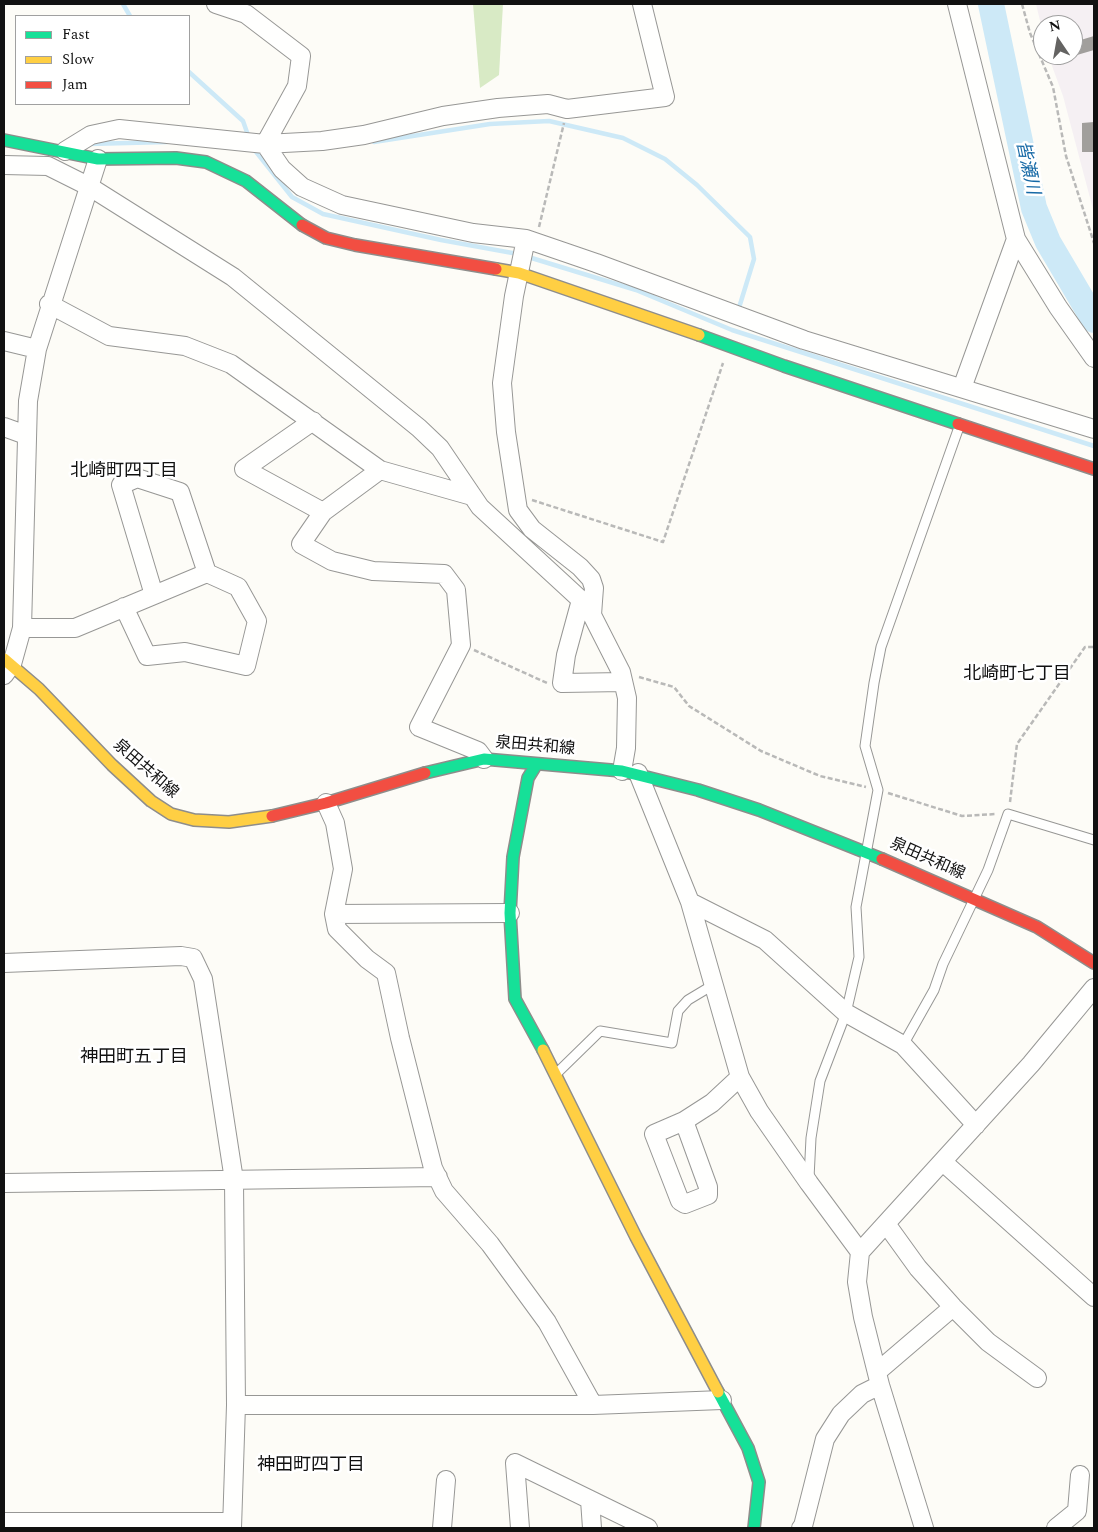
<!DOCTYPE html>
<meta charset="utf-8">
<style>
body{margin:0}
#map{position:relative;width:1098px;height:1532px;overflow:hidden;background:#fdfcf7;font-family:Spectral,serif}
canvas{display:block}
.frame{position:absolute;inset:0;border:5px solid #111;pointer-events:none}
.legend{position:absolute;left:15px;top:15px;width:175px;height:90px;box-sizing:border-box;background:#fff;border:1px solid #a0a0a0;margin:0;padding:6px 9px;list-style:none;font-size:15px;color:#111}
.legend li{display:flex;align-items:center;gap:10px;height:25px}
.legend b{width:25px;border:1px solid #a0a0a0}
.north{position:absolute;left:1033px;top:15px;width:50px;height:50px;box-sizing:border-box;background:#fff;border:1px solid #a0a0a0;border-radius:50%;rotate:348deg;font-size:14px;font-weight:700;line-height:20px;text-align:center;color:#111}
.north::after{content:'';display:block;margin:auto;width:18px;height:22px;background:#646362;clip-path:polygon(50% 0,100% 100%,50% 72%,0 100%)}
</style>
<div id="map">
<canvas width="1098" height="1532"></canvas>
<div class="frame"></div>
<ul class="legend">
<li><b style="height:6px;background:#16e098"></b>Fast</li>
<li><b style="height:6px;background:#ffcf43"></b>Slow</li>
<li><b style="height:6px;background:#f24e42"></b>Jam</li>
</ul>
<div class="north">N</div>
</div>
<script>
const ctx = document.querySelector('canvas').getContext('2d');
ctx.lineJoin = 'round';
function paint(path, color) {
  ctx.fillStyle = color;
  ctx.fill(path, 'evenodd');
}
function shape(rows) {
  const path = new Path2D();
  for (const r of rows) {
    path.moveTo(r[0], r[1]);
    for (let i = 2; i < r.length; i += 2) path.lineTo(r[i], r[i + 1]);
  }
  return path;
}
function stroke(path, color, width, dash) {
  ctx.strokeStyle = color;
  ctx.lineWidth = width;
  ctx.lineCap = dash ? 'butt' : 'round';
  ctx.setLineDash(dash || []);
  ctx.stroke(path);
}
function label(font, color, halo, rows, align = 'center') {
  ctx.font = font + ' Spectral,"Noto Sans JP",serif';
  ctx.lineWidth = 5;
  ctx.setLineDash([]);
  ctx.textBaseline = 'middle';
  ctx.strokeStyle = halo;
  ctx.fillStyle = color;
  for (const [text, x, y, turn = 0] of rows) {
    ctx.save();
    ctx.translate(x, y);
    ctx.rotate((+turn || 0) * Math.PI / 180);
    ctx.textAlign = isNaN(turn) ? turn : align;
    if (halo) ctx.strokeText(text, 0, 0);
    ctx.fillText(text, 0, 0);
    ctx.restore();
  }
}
const industrial = shape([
 [1036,4,1094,4,1094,213,1063,96,1048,55,1073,55,1073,25,1043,25,1043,33]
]);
const forest = shape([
 [473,4,503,4,499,75,480,88]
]);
const stream = shape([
 [123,4,130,16],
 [189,72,243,121,249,138],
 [374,142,490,124,549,121,623,138,665,159,697,185,750,237,754,259,738,311],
 [88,144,167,142],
 [253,148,292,197,323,214,441,240,518,254],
 [525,256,636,290,732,330,1094,446]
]);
const river = shape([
 [991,4,1034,208,1048,242,1094,320]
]);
const building = shape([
 [1094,36,1094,50,1077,55,1074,42],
 [1094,122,1094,152,1082,152,1082,123]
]);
const path = shape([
 [1022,4,1030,33,1053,87,1066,156,1094,243],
 [539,227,564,123],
 [532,500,663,542,723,363],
 [474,650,547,683],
 [639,677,674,687,689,706,761,751,820,776,866,787],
 [888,793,962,816,996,814],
 [1010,802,1017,744,1085,647,1094,647]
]);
const lane = shape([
 [903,1045,934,990,943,964,988,870,1008,814,1094,840],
 [557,1073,600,1031,672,1043,678,1011,688,1000,713,985],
 [809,1178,811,1138,820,1081,846,1013,859,957,856,907,878,790,865,746,874,683,881,647,959,427]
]);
const street = shape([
 [216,4,246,14,301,56,297,86,265,144],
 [957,4,1016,239,1058,307,1094,358],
 [265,144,282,169,302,187,342,205,473,233,526,239,596,263,804,340,1094,429],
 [65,151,91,135,119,129,265,144,322,141,364,135,443,116,498,108,548,104,567,109,665,97,642,4],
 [4,165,48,166,90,187,233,277,419,428,440,448,480,507,581,600,593,601,594,588,591,579,580,567,532,529,518,510,506,432,502,383,514,296,526,239],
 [49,304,109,336,185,346,231,364,380,470,472,496],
 [4,341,37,349],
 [962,388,1016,239],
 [313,421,244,469,323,512,380,470],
 [4,427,26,435],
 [323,512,301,544,332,561,373,571,444,574,456,590,461,645,419,727,478,751,484,759],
 [154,595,121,485,137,478,180,492,207,573],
 [581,600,566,655,562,683,623,682],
 [593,601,592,615,621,672,627,698,626,748,622,771],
 [22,628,75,628,207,573,238,587,257,621,246,666,185,652,147,656,124,607],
 [4,675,12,664,22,628,28,401,37,349,98,159],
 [638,773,690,902,740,1077,759,1111,809,1183,860,1252],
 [326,803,335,823,343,869,334,914,337,929,367,959,386,973,400,1038,433,1168,444,1191,490,1244,547,1322,593,1405],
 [690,902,765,940,846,1013,903,1045,976,1125],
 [334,914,510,913],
 [4,963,181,956,193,958,203,979,234,1180,236,1405,232,1528],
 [684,1121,708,1187,708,1195,685,1204,680,1201,654,1134,684,1121,712,1103,740,1077],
 [943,1162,1094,1297],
 [4,1183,438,1177],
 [887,1225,918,1268,953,1307,988,1342,1037,1378],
 [877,1372,953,1307],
 [236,1405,593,1405,722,1400],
 [590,1500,592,1528],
 [4,1522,232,1522],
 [442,1528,446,1480],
 [520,1528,515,1463,648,1528],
 [801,1528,803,1526,825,1439,841,1414,862,1394,880,1385],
 [924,1528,880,1385,863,1317,857,1282,860,1252,1031,1064,1094,988],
 [1056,1528,1077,1511,1080,1475]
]);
const fast = shape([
 [4,140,98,159,176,158,206,162,246,181,302,225],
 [699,335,784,366,958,424],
 [536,765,528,778,513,857,510,913,515,999,543,1050],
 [425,773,484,759,622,771,698,790,759,810,882,859],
 [718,1392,748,1448,759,1482,754,1528]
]);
const slow = shape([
 [496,269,519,273,699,335],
 [4,659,39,689,112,765,151,801,171,814,194,820,229,822,272,816],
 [543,1050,636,1237,718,1392]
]);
const jam = shape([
 [302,225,326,238,355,245,496,269],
 [958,424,1094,469],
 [272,816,326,803,425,773],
 [882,859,1037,927,1094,963]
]);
const streetNames = [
 ["泉田共和線",535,747,5],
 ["泉田共和線",145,770,41],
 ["泉田共和線",927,860,24]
];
const waterNames = [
 ["皆瀬川",1026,168,78]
];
const neighbourhoodNames = [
 ["北崎町四丁目",124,472],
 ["北崎町七丁目",1017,675],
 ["神田町五丁目",134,1058],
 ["神田町四丁目",311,1466]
];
paint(industrial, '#f5f0f3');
paint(forest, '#d8eac5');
stroke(stream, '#cde9f7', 4.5);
stroke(river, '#cde9f7', 26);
paint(building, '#a19f9c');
stroke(lane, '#979795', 11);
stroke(street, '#979795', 20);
stroke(fast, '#8e8d8b', 14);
stroke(slow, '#8e8d8b', 14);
stroke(jam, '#8e8d8b', 14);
stroke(path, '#b9b9b8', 2.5, [5, 2.5]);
stroke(lane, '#fffffe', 9);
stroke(street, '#fffffe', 18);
stroke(fast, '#16e098', 11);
stroke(slow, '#ffcf43', 11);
stroke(jam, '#f24e42', 11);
label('16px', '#111', '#fff', streetNames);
label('italic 18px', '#1669a6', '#fff', waterNames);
label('18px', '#111', '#fff', neighbourhoodNames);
</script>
